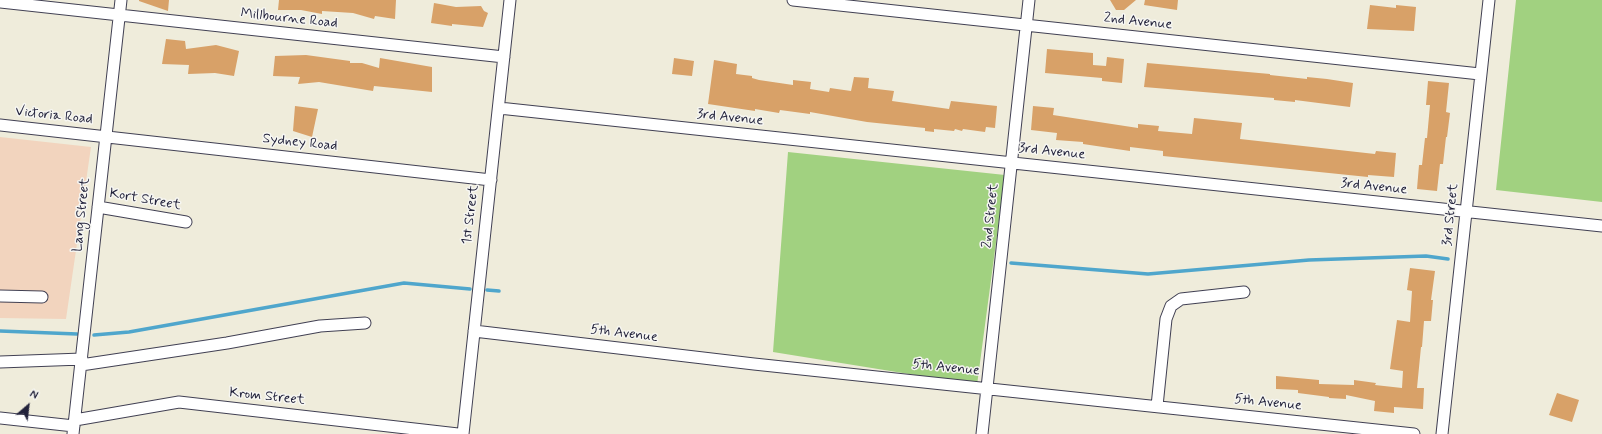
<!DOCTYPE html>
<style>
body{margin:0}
#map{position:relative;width:1602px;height:434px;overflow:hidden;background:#efecdb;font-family:Mynerve,sans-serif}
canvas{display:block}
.north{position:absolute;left:8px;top:386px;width:40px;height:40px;-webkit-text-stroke:3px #f6f6f2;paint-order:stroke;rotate:28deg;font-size:11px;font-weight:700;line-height:16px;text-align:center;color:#22223b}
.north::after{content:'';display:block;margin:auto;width:14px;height:18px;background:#22223b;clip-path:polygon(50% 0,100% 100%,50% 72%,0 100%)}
</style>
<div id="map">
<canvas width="1602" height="434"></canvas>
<div class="north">N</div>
</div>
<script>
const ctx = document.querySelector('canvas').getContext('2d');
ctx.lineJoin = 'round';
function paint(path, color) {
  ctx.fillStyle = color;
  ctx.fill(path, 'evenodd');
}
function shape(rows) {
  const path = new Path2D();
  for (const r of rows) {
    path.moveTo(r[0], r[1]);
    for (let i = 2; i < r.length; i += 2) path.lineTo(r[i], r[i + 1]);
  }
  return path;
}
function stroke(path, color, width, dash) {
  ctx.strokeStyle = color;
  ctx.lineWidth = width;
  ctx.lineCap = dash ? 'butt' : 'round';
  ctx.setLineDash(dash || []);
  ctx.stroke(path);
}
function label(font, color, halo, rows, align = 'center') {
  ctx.font = font + ' Mynerve,sans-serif';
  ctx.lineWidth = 3;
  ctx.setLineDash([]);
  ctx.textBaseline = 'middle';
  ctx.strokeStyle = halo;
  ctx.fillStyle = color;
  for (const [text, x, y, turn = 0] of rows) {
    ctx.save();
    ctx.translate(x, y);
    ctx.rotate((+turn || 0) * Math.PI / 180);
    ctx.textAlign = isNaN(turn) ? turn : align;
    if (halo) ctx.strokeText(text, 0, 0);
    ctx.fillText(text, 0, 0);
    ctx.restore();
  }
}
const built = shape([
 [0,137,91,147,66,319,0,318]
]);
const green = shape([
 [1516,0,1602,0,1602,202,1496,190],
 [788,152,1005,175,977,385,773,352]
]);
const stream = shape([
 [1011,263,1148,274,1309,260,1426,256,1448,259],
 [487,290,499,291],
 [0,331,77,334],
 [94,335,129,332,404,283,470,289]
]);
const building = shape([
 [139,0,169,0,168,11,139,1],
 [279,0,396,0,395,19,375,16,374,19,353,13,322,11,322,14,301,10,278,10],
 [1110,0,1136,0,1124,10,1116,10],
 [1145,0,1178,0,1177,10,1144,5],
 [434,3,456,7,481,6,484,11,488,13,483,27,452,24,452,26,431,23],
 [1370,5,1396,8,1396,5,1416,7,1414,31,1367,29],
 [166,39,185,41,186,49,216,45,239,51,234,76,215,73,188,74,189,65,162,64],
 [1047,49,1093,53,1093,65,1106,66,1107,57,1124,59,1122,83,1102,81,1102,78,1045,73],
 [306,55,350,61,350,63,362,63,379,68,380,58,432,67,432,92,374,86,373,91,319,82,298,84,300,77,273,76,275,56],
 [674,58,694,61,692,76,672,74],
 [714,60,737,64,736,74,752,76,752,78,759,80,793,85,793,80,811,82,810,89,829,92,830,88,851,91,854,77,869,78,868,88,894,91,892,101,949,109,951,101,997,106,995,128,986,127,985,132,963,129,962,131,955,129,954,131,934,129,934,132,925,131,925,128,867,122,810,112,810,114,780,110,779,113,755,109,755,111,708,104],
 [1147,63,1270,74,1270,75,1307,79,1307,77,1327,79,1353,83,1350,107,1295,100,1295,102,1274,100,1274,98,1144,87],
 [1428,81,1449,83,1446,112,1450,113,1447,137,1446,137,1443,164,1440,164,1437,191,1417,189,1419,165,1422,165,1425,138,1427,138,1430,105,1426,105],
 [295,106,318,109,312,137,293,131],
 [1033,106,1054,108,1053,115,1138,128,1138,124,1159,126,1158,131,1192,134,1194,118,1242,123,1240,139,1375,154,1376,151,1396,153,1394,177,1368,175,1368,177,1163,156,1163,151,1130,147,1130,151,1083,144,1083,142,1056,140,1057,133,1031,130],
 [1410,268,1435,271,1431,300,1433,300,1431,321,1424,321,1422,347,1421,347,1417,388,1424,388,1423,409,1394,407,1394,413,1374,411,1375,401,1346,395,1346,399,1329,398,1329,397,1298,393,1298,390,1276,389,1276,376,1319,380,1319,384,1354,385,1354,380,1376,383,1375,385,1402,388,1403,371,1390,369,1397,320,1410,322,1412,291,1407,290],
 [1557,393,1579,400,1572,422,1549,415]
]);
const minor = shape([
 [793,0,1480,74],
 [0,2,504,57],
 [499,108,1602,226],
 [0,125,491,180],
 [98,207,186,222],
 [0,296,42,297],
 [474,331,754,364,1414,434],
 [0,362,82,359],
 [81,365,227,343,320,326,365,323],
 [1157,406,1166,319,1171,306,1181,299,1244,292],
 [0,418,74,426],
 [75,420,179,402,458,434],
 [73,434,121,0],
 [463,434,510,0],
 [982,434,1029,0],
 [1442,434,1489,0]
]);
const streetNames = [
 ["Millbourne Road",289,19,6],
 ["2nd Avenue",1138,22,6],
 ["Victoria Road",54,116,6],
 ["3rd Avenue",730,118,6],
 ["Sydney Road",300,143,6],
 ["3rd Avenue",1052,152,6],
 ["3rd Avenue",1374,187,6],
 ["Kort Street",145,200,10],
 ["Lang Street",82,215,-84],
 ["1st Street",471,215,-83],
 ["3rd Street",1451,215,-84],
 ["2nd Street",991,216,-84],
 ["5th Avenue",624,334,7],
 ["5th Avenue",946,368,6],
 ["Krom Street",267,397,6],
 ["5th Avenue",1268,403,6]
];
paint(built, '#f2d4be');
paint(green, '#a1d180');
stroke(stream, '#4fa6cc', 3.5);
paint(building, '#d8a168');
stroke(minor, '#414053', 13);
stroke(minor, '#fff', 11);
label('14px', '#22223b', '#f6f6f2', streetNames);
</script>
